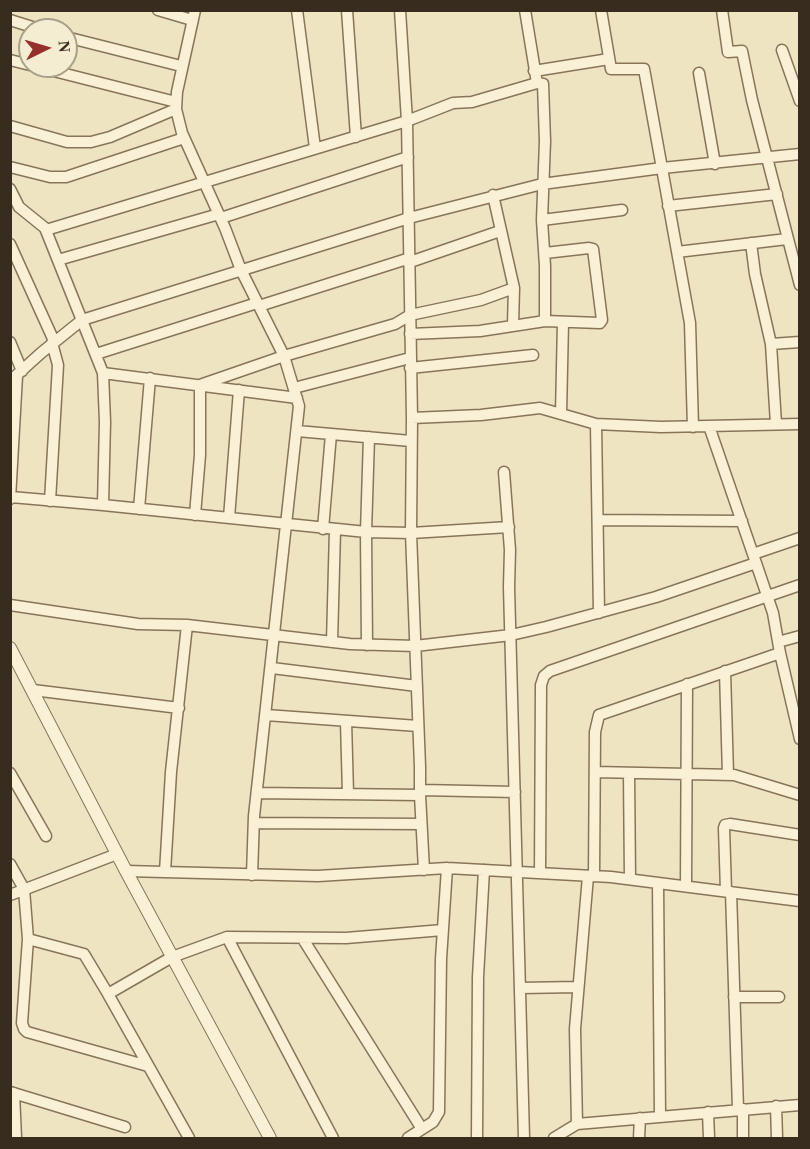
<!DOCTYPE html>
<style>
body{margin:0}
#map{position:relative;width:810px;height:1149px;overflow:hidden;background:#eee4c2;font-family:Georgia,serif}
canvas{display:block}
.frame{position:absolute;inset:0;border:12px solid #382c1e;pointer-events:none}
.north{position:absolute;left:18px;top:18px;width:60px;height:60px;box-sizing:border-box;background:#f5edd2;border:2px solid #a9a08a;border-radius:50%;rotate:85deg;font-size:16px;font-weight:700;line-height:24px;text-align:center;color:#382c1e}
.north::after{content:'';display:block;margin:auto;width:21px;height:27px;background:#97302a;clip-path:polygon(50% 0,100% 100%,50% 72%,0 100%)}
</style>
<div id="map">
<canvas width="810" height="1149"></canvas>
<div class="frame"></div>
<div class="north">N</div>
</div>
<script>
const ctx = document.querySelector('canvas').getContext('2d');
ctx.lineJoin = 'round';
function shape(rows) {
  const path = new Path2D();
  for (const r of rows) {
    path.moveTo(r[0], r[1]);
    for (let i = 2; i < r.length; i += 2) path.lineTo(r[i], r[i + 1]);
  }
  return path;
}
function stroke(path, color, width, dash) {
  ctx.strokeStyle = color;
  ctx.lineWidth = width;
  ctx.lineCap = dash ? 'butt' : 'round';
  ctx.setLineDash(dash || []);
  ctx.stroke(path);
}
const minor = shape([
 [158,10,192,20],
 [195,10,177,92,176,109,182,133,225,228,241,270,284,356,299,406,254,816,252,875],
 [297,10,315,148],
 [347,10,356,137],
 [400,10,407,121,412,418,411,533,420,767,420,795,424,870],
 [525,10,537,83,543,84,545,141,542,220,545,266,545,321],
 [601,10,611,69,644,69,690,323,693,427],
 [722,10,728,52,742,51,752,100,800,285],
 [10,20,42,30],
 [66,37,181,66],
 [782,50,800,101],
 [10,60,30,65],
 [34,66,176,102],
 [534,71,609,59],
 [699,73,715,164],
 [10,126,67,142,91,142,110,137,176,109],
 [10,167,50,177,66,177,184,138],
 [10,189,19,207,45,228,103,373,105,422,103,505,11,497],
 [493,195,514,288,513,325],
 [668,206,777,194],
 [221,218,408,157],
 [542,220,622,210],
 [46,230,407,121,453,103,472,102,537,83],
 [751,243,755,274,771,344,776,424],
 [10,244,54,341],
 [677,252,787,239],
 [58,260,219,214],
 [410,262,500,231],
 [259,306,410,258],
 [410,334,480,331,545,321,600,323,602,320,593,249,589,248,545,253],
 [10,342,22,371],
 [771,344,800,342],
 [96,354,257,303],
 [410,368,533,355],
 [103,373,297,398],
 [10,381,41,353,82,320,409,218,542,184,662,168,800,154],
 [294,388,410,358],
 [561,414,563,322],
 [412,418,481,415,540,408,596,424,661,427,800,424],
 [596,424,599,613],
 [709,426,756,563],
 [297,431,411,441],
 [504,472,510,550,509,587,524,1138],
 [10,499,17,376],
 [50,501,58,365,52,343],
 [103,505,366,532,411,533,509,527],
 [139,509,150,378],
 [195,515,200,455,200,385,284,356,395,324,410,315,481,300,514,288],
 [229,518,239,390],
 [598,520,742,521],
 [323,529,331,434],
 [753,554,800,538],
 [10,605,138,624,187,625,350,644,415,646,511,635,546,627,656,597,756,563,773,613,780,653,800,739],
 [332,642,335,530],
 [778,642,800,636],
 [367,645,366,532,369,437],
 [272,668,417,686],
 [725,671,728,775],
 [33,690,179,708],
 [266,715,418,726],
 [346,721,348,794],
 [595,772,734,775,800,795],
 [10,773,46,836],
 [629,773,630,879],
 [421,790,515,792],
 [257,793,420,795],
 [254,823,421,824],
 [10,864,24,889,28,939,84,954,108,994,172,957,227,937,333,1138],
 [126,871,318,876,447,868,611,877,800,901],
 [165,872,171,772,187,625],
 [540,873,541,685,544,676,550,671,800,585],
 [594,876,595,732,599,715,780,653],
 [658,883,660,1116],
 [686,886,687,684],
 [726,891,724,828,725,825,730,824,800,835],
 [731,892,738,1109],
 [10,895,117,854],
 [227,937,346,938,443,930],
 [28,939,22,1023,24,1029,27,1032,148,1066],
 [303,939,422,1129],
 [520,988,577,987],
 [108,994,189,1138],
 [734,997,779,997],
 [10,1092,125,1127],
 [14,1093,16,1138],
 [776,1106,777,1138],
 [743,1109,743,1138],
 [708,1112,709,1138],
 [577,1124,575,1029,588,876],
 [408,1138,433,1122,439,1112,441,959,447,868],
 [477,1138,478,977,484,870],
 [554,1138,577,1124,800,1105],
 [639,1138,640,1118]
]);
const tertiary = shape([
 [10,648,126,871,270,1138]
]);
stroke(minor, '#887559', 13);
stroke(tertiary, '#887559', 14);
stroke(minor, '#f9f0d5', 10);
stroke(tertiary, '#f9f0d5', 12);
</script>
